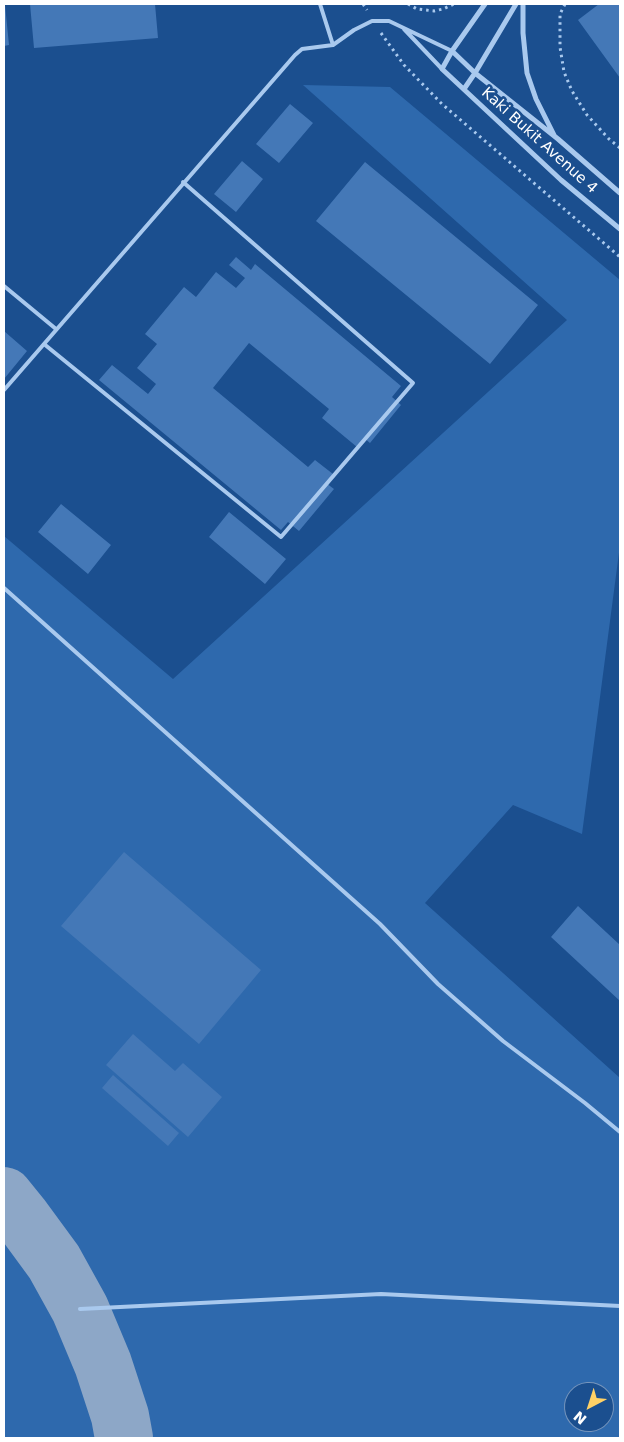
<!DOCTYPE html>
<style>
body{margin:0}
#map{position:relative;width:624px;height:1442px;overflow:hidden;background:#1b4f8f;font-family:"DejaVu Sans",sans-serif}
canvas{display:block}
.frame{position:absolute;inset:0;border:5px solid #fff;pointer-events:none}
.north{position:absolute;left:564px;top:1382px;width:50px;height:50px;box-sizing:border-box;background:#1b4f8f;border:1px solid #7695bc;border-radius:50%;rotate:220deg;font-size:14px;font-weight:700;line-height:20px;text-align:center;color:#fff}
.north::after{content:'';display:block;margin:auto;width:18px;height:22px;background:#ffd166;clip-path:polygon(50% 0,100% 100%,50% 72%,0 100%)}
</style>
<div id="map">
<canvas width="624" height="1442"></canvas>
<div class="frame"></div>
<div class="north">N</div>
</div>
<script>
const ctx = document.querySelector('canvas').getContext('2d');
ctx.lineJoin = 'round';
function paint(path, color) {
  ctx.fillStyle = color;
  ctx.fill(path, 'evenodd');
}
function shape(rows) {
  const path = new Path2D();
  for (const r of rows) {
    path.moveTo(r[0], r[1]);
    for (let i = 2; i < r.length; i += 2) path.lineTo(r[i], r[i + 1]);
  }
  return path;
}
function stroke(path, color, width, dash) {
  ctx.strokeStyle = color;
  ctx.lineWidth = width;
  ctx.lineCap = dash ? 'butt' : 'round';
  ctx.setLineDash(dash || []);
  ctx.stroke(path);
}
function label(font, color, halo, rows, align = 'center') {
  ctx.font = font + ' "DejaVu Sans",sans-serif';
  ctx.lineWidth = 5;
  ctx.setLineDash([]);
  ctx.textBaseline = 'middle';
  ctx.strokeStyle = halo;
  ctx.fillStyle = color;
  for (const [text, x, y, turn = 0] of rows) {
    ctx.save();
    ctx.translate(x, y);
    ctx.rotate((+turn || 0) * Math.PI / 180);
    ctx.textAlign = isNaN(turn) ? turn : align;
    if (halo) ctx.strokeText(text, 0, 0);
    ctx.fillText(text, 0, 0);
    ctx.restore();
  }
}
const green = shape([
 [303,85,390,87,620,280,620,545,582,834,513,805,425,903,620,1078,620,1438,4,1438,4,536,173,679,567,320],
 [574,1392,604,1392,604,1422,574,1422]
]);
const taxiway = shape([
 [4,1196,21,1217,54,1262,80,1309,103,1364,120,1416,124,1438]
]);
const building = shape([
 [30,4,155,4,158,38,34,48],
 [599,4,620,4,620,78,578,20],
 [4,5,5,5,9,45,4,46],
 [290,104,313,123,279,163,256,144],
 [242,161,263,179,236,212,214,194],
 [365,162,538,305,490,364,316,221],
 [236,257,251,270,255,264,401,386,392,397,401,405,370,443,364,438,357,447,322,418,329,409,249,343,213,388,308,467,315,460,333,474,326,483,334,489,299,531,288,522,281,530,99,380,112,365,148,394,156,384,137,368,157,344,145,334,184,287,196,297,216,272,236,288,245,278,229,265],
 [4,331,27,351,4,379],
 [61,504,111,545,88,574,38,532],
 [229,512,286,559,265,584,209,537],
 [124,852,261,970,199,1044,61,926],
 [578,906,620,945,620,1001,551,937],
 [133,1034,175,1071,183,1063,222,1097,188,1137,106,1065],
 [113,1075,179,1133,168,1146,102,1088]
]);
const path = shape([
 [363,4,367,10],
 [408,4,417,9,434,11,443,9,454,4],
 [565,4,560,14,560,47,564,72,572,91,587,115,609,139,620,148],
 [381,33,404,65,442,104,620,257]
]);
const lane = shape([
 [320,4,333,45],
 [404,29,442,69],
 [4,286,56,329],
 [44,344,281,537,413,383,183,182],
 [4,390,295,55,302,49,333,45,354,30,372,21,389,21,452,51],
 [4,588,380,924,438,984,503,1041,585,1103,620,1132],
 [80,1309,381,1294,620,1306]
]);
const street = shape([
 [485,4,452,51,442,69,561,180,620,229],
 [523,4,523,33,527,73,536,99,554,135],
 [452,51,475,73,558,139,620,193],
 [464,89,475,73,516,4]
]);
const streetNames = [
 ["Kaki Bukit Avenue 4",539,141,42]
];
paint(green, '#2e69ad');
stroke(taxiway, '#8da7c7', 58);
paint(building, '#4478b7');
stroke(path, '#a9c9ee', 3, [2.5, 4]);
stroke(lane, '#a9c9ee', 4);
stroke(street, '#a9c9ee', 5);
label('15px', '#fff', '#1b4f8f', streetNames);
</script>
